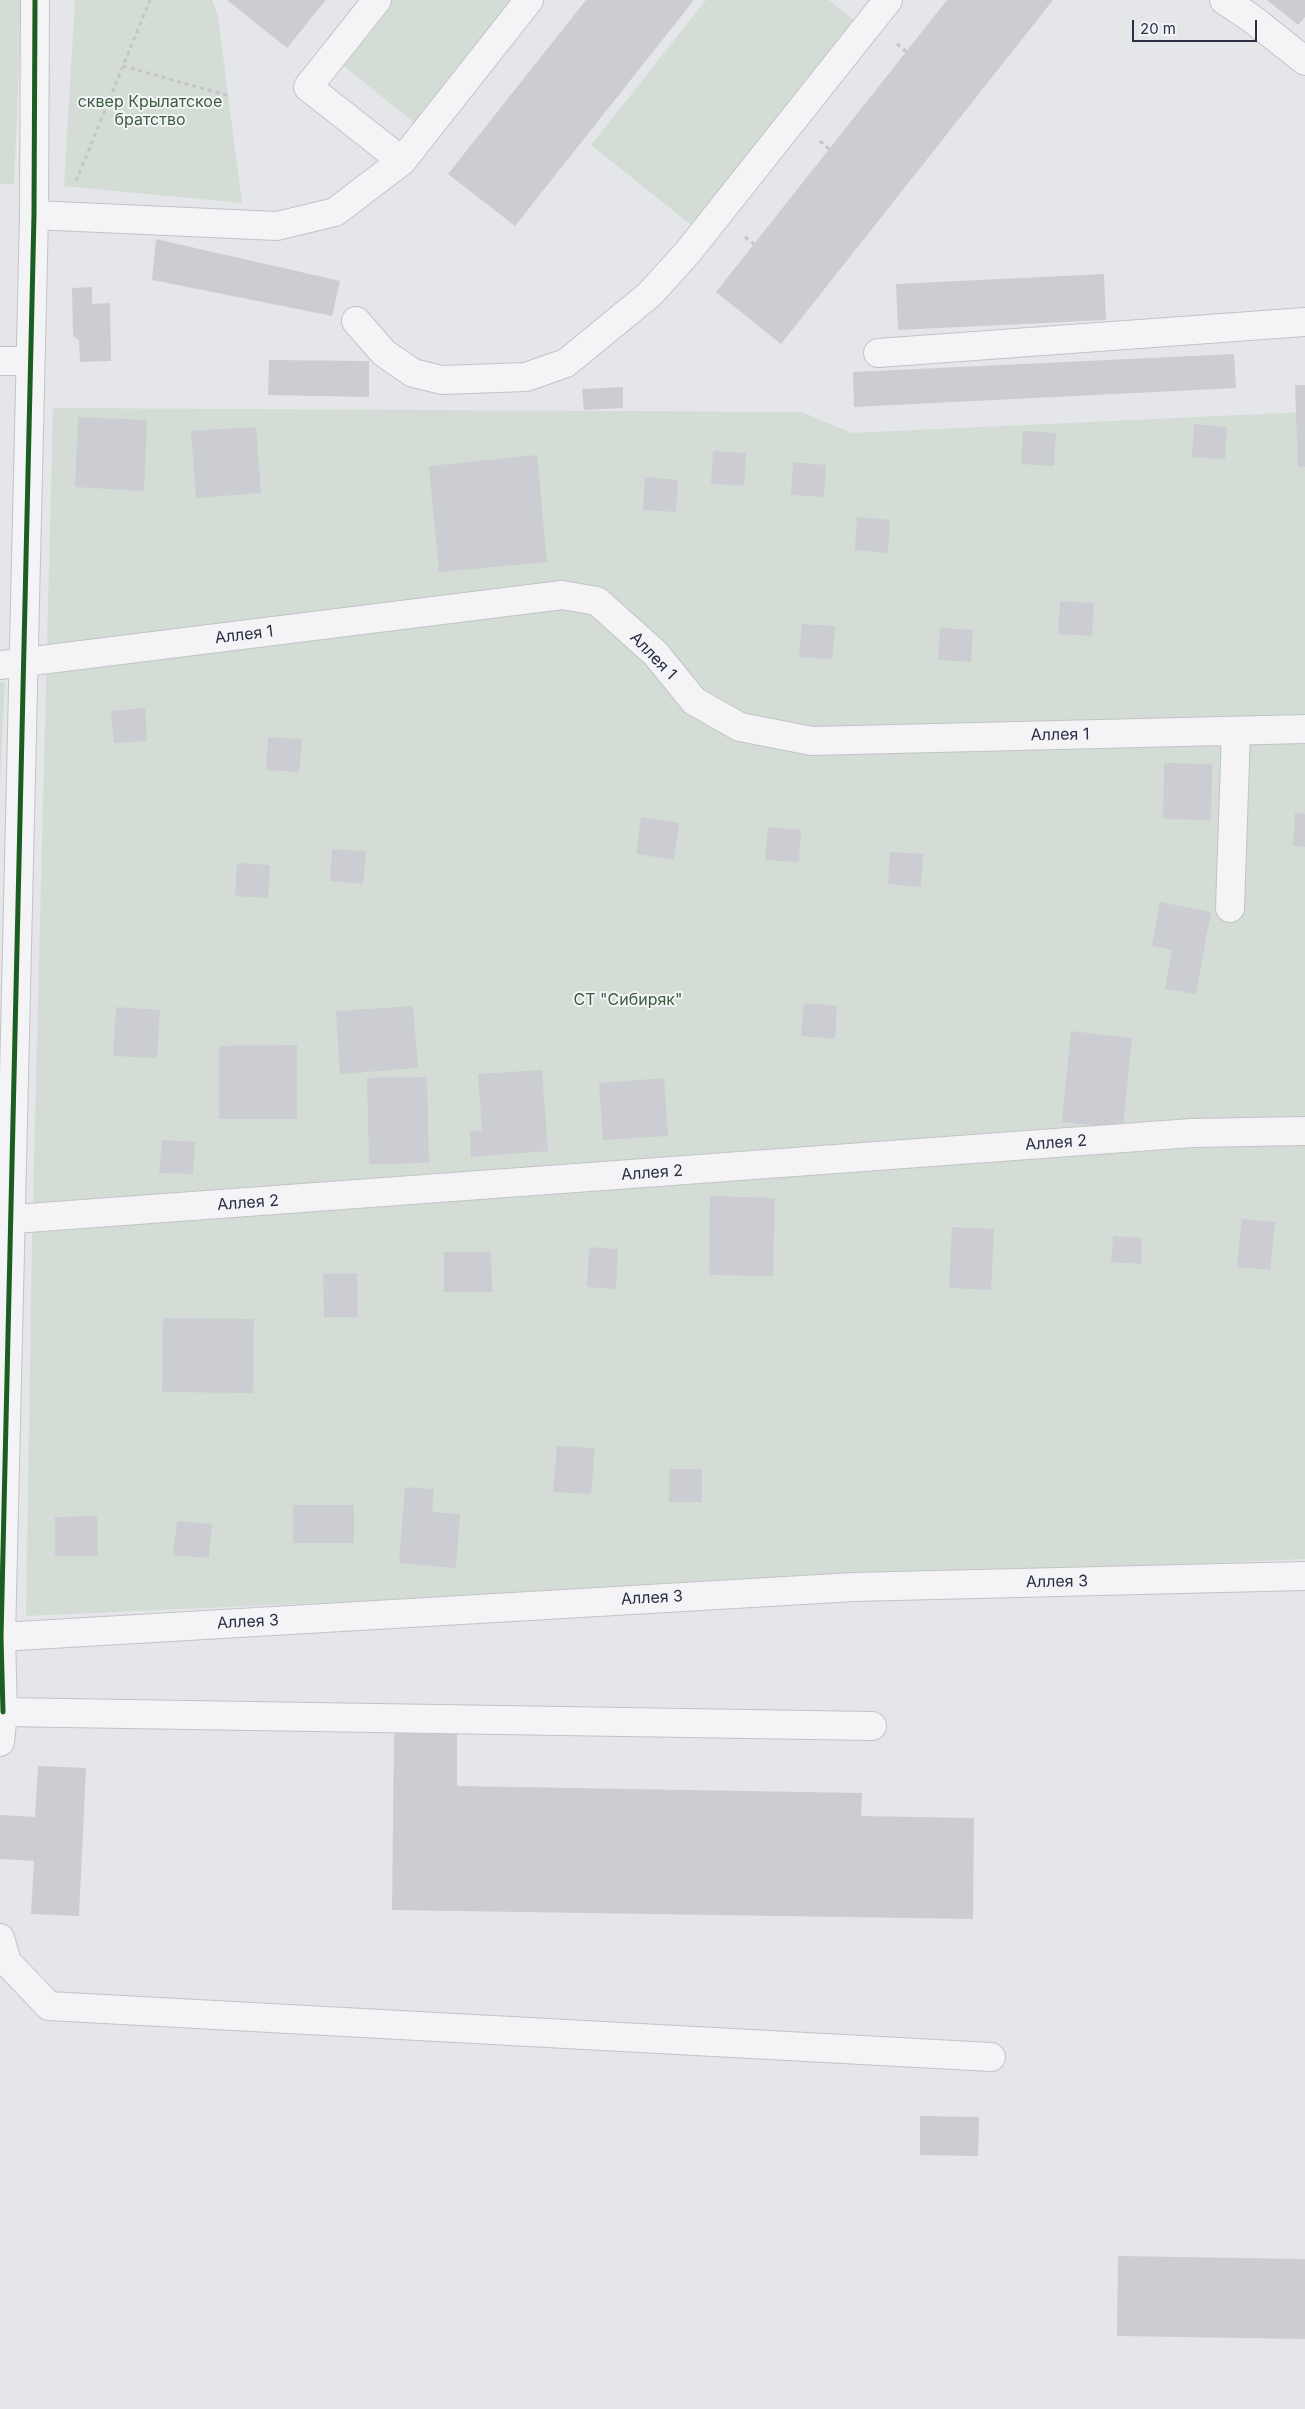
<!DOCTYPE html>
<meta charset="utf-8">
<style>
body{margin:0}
#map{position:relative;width:1305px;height:2409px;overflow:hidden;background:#e5e6ea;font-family:Inter,sans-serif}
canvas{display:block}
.scale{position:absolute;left:1132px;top:20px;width:125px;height:22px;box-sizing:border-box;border:2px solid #2c2f42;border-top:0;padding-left:6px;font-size:15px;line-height:18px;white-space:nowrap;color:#2c2f42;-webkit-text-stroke:4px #f3f4f8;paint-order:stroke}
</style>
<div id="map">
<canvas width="1305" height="2409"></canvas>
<div class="scale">20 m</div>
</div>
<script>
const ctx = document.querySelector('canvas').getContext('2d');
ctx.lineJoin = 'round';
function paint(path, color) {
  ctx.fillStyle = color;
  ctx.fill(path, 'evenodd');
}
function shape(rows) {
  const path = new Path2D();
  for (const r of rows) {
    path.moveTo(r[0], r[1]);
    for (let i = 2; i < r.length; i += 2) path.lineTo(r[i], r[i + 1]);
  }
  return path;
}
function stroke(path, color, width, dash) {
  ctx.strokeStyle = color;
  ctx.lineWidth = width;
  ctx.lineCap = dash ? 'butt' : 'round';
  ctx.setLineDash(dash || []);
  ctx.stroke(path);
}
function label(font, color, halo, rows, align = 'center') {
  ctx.font = font + ' Inter,sans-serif';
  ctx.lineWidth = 4;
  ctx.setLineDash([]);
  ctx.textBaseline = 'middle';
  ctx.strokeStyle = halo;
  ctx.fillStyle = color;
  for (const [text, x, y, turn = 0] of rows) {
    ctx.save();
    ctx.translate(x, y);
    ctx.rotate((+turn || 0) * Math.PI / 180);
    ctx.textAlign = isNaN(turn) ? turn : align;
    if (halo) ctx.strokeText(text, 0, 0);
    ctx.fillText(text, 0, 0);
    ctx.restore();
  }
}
const green = shape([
 [0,0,22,0,14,184,0,184],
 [75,0,212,0,218,16,242,203,64,186],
 [384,0,522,0,421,128,336,60],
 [706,0,829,0,859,24,696,229,591,145],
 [53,408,802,412,852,433,1305,412,1305,1559,26,1616,32,1238],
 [0,682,5,682,0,781]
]);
const building = shape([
 [227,0,326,0,287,48],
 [586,0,694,0,515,226,448,174],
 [947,0,1053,0,781,344,716,292],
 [1267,0,1305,0,1305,17,1298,25],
 [156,239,340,281,332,316,152,280],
 [1104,274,1106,320,898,330,896,284],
 [92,287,92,304,110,303,111,361,80,362,79,340,73,336,72,288],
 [1234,354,1236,388,854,407,853,372],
 [269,360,369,361,369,397,268,395],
 [1295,385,1305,385,1305,467,1298,467],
 [623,387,623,408,584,410,582,389],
 [78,417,147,420,144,491,75,487],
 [1194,424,1227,427,1225,459,1192,457],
 [256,427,261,493,196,498,191,431],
 [1023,431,1056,433,1054,466,1021,464],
 [713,451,746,453,744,486,711,484],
 [537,455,547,562,439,572,429,466],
 [793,462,826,465,824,497,791,495],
 [645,477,678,480,676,512,643,510],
 [857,517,890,520,888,553,855,550],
 [1060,601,1094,603,1092,636,1058,634],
 [802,624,835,626,832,659,799,657],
 [940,628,973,630,971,662,938,660],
 [145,708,147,741,114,743,111,711],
 [268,737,302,739,299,772,266,770],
 [1164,763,1212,764,1211,820,1163,819],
 [1295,813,1305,814,1305,847,1293,846],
 [641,817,679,823,674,860,636,854],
 [768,827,801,830,799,862,765,860],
 [332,849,366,851,363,884,330,881],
 [890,852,923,854,921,887,888,884],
 [237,863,270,865,268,898,235,896],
 [1160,902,1211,912,1196,994,1165,989,1172,950,1152,946],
 [804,1003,837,1006,835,1039,801,1036],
 [413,1006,418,1068,340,1074,336,1011],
 [116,1007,160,1010,157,1058,113,1056],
 [1071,1031,1132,1038,1123,1128,1062,1122],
 [297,1045,297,1119,219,1119,219,1046],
 [542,1070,548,1151,471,1157,470,1131,482,1130,478,1074],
 [427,1077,429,1163,369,1164,367,1078],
 [664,1078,668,1136,603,1140,599,1083],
 [162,1140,195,1142,193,1174,159,1173],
 [710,1196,775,1198,773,1276,709,1275],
 [1242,1219,1275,1222,1270,1270,1237,1267],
 [952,1227,994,1229,991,1290,949,1288],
 [1113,1236,1142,1238,1141,1264,1111,1262],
 [589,1247,618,1249,616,1289,587,1287],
 [444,1252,491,1252,492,1292,444,1292],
 [357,1273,358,1317,324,1317,323,1274],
 [163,1318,254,1319,253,1393,162,1392],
 [557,1446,595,1448,591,1494,553,1492],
 [669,1469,702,1469,702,1502,669,1502],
 [405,1487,434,1489,432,1512,460,1514,456,1568,399,1563],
 [293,1505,354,1505,354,1543,293,1543],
 [97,1516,98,1556,55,1556,55,1517],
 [177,1521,212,1524,209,1558,173,1555],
 [394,1733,457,1734,457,1786,862,1793,861,1816,974,1818,973,1919,392,1910],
 [38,1766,86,1768,79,1916,31,1914,34,1861,0,1859,0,1815,35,1817],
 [920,2116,979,2117,978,2156,920,2155],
 [1118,2256,1305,2259,1305,2339,1117,2336]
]);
const path = shape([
 [897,44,907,52],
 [123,66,230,96],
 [820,141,829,149],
 [76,181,150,0],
 [745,237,754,244]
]);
const minor = shape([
 [377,0,308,87,402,161],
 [1224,0,1251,18,1305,61],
 [34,215,277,226,335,212,402,161,529,0],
 [356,321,384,353,413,373,442,380,526,377,566,363,650,294,688,252,888,0],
 [878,353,1305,322],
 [0,361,30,361],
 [0,665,562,595,597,601,656,654,694,701,740,727,812,741,1305,729],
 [1230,908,1236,731],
 [0,1220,1192,1133,1305,1131],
 [0,1637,854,1587,1305,1576],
 [3,1712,872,1726],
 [0,1742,3,1712,1,1637,34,215,35,0],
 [0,1938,7,1962,49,2006,991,2057]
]);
const cycleway = shape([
 [3,1712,1,1637,34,215,35,0]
]);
const parkNames = [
 ["сквер Крылатское",150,102],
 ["братство",150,120],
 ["СТ \"Сибиряк\"",628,1000]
];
const streetNames = [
 ["Аллея 1",244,635,-7],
 ["Аллея 1",653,656,46],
 ["Аллея 1",1060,735,-1],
 ["Аллея 2",1056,1143,-4],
 ["Аллея 2",652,1173,-4],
 ["Аллея 2",248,1203,-4],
 ["Аллея 3",1057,1582,-1],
 ["Аллея 3",652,1598,-3],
 ["Аллея 3",248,1622,-3]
];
paint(green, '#d4dcd6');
paint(building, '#cccdd2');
stroke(minor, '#c2c3c6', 30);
stroke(path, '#c4c4c9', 3, [4, 4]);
stroke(minor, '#f4f4f6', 28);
stroke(cycleway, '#1b5e20', 5);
label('16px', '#3b5d3c', '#f3f4f8', parkNames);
label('16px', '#2c2f42', '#f3f4f8', streetNames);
</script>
